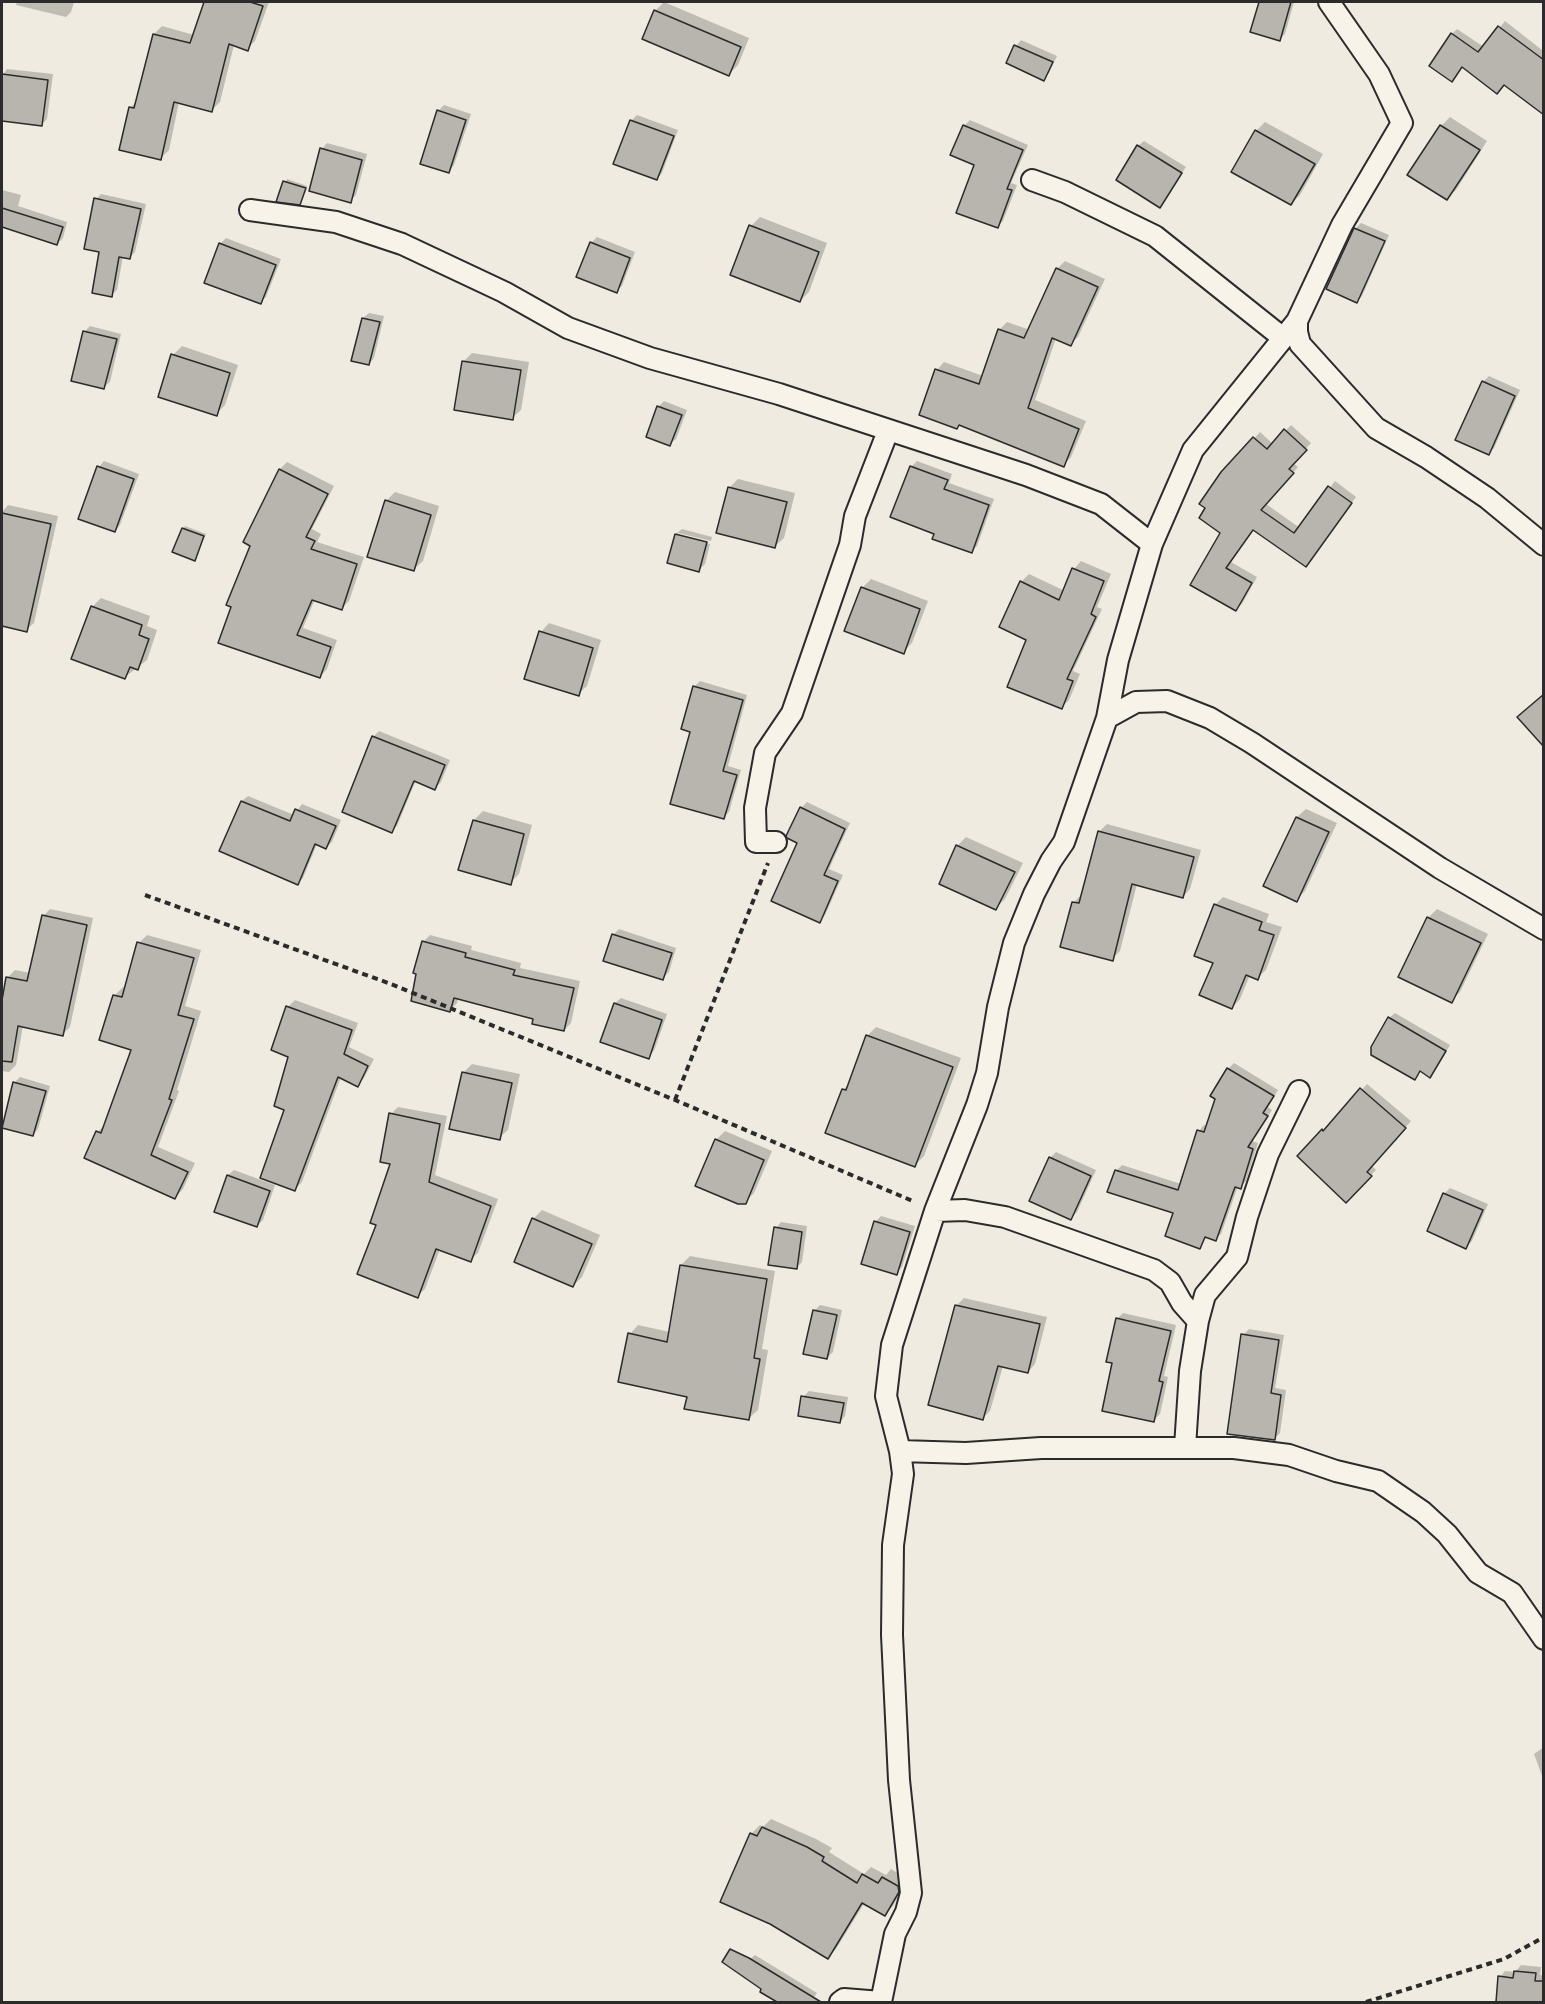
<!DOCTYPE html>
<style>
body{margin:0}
#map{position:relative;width:1545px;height:2004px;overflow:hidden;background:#efebe0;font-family:"Gochi Hand",sans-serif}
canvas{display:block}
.frame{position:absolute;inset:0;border:3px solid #2b2b2b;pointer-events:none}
</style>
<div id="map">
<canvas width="1545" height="2004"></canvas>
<div class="frame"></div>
</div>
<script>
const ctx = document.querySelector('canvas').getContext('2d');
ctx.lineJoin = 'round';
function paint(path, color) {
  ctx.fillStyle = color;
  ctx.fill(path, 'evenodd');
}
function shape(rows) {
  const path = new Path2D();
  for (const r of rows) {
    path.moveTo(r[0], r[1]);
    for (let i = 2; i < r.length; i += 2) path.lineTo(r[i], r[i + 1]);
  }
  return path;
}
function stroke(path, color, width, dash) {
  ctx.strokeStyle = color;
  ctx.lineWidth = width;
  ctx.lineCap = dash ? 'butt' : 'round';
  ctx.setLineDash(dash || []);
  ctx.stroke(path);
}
const shadow = shape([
 [17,2,74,2,71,12,66,17,16,5],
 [206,2,269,2,255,41,247,49,234,45,220,102,212,110,179,102,169,150,161,158,130,108,137,101,154,34,162,26,194,35],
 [664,2,749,38,738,65,729,74,655,11],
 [1260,2,1294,2,1285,34,1279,40,1251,31],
 [1505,21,1542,50,1544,48,1544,105,1452,34,1457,29,1484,47],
 [1021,40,1057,56,1049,73,1043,79,1008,62,1016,46],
 [7,69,53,74,47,119,42,124,2,119,2,76],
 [444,105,471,114,454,165,449,171,438,111],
 [637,115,678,130,662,173,657,179,615,163,632,120],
 [1450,117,1487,141,1456,190,1447,198,1409,174,1441,126],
 [970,120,1028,145,1011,183,1017,185,1003,221,998,226,964,126],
 [1265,122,1323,154,1300,195,1291,204,1256,131],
 [1144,141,1186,167,1160,206,1138,146],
 [327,143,367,154,356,195,350,201,322,149],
 [287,179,307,186,299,203,278,200],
 [2,190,21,195,18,206,67,222,63,238,57,244,2,227],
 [101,194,146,204,135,252,130,257,123,256,117,290,111,295,101,251,96,199],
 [760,217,827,243,809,292,800,301,751,226],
 [1361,223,1389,235,1362,296,1357,302,1328,289,1356,228],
 [597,237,635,252,622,286,616,291,591,243],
 [226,238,281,259,266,297,260,302,220,244],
 [1065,261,1105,279,1078,337,1070,344,1056,338,1035,400,1086,421,1071,457,1063,465,960,424,957,427,937,370,944,362,983,376,999,330,1007,322,1030,330,1057,269],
 [369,313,384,316,374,358,369,364,363,318],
 [90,326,121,334,110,382,104,387,84,332],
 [182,346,238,365,225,405,216,414,173,355],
 [472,353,529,362,521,410,512,418,463,362],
 [1489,376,1520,390,1494,448,1488,453,1483,382],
 [664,401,687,410,676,439,670,444,658,407],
 [1291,425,1311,443,1293,463,1298,467,1266,504,1300,528,1335,481,1356,497,1306,565,1254,529,1231,562,1257,577,1242,604,1236,609,1192,584,1222,533,1223,473,1260,432,1273,444],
 [104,461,139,474,120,525,115,531,99,467],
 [917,461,952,474,949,483,994,499,977,546,971,551,935,533,911,467],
 [287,462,334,486,312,529,321,534,317,542,364,557,349,601,342,608,315,599,303,628,337,640,327,669,320,677,220,642,252,545,245,542,280,469],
 [738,479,795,493,784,538,775,546,729,488],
 [395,492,439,506,423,561,414,569,386,501],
 [8,505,58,516,34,623,26,630,2,625,2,512],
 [185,526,206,534,195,559,183,529],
 [682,529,712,537,711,541,678,533,678,536,710,544,705,564,699,570,676,534],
 [1081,561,1111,574,1097,607,1102,609,1073,671,1080,674,1069,700,1061,708,1028,639,1021,582,1029,574,1065,591,1074,569],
 [871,579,928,601,912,643,903,652,862,588],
 [101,598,150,616,147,626,157,630,147,660,125,677,92,607],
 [549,623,601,640,587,686,578,694,541,632],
 [700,681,747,695,728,766,741,770,729,812,724,817,691,731,694,687],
 [379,731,450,760,441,782,435,788,416,780,397,826,391,831,373,737],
 [248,796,294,815,302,804,341,820,332,842,326,848,317,844,303,878,297,884,242,801],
 [807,802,850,823,829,869,843,875,825,915,819,921,799,842,801,808],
 [1306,809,1337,823,1305,891,1296,900,1297,817],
 [483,811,532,825,519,874,510,883,474,820],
 [1107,824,1201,850,1190,889,1183,897,1137,884,1120,951,1112,959,1074,902,1081,895,1099,832],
 [966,837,1023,863,1005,899,996,908,957,846],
 [1223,897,1269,914,1266,922,1282,927,1266,970,1257,978,1250,975,1240,999,1232,1008,1215,962,1215,905],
 [50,909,93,918,70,1027,63,1034,23,1026,16,1065,9,1072,2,1071,2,1008,8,977,15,970,30,973,43,916],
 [1437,909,1488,934,1460,992,1451,1001,1428,918],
 [619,929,676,948,669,972,663,978,613,935],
 [147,935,201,950,185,1006,201,1011,177,1090,179,1091,158,1147,195,1163,183,1189,175,1198,86,1157,98,1132,106,1123,133,1049,115,995,123,987,126,988,139,943],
 [430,935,472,946,471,950,521,963,520,968,580,981,571,1023,564,1030,535,1017,459,997,457,1003,450,1010,418,973,423,942],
 [621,998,667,1014,654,1051,648,1057,602,1041,615,1003],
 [295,1000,358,1023,349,1047,374,1059,364,1078,358,1085,341,1077,302,1182,295,1189,286,1109,290,1056,288,1007],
 [1395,1013,1450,1045,1435,1070,1430,1076,1425,1066,1414,1078,1389,1018],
 [876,1027,961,1058,924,1156,915,1165,843,1090,851,1082,867,1036],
 [1234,1063,1278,1090,1268,1107,1272,1110,1252,1141,1258,1143,1246,1181,1240,1187,1238,1186,1221,1234,1215,1239,1207,1237,1200,1247,1175,1212,1116,1171,1122,1165,1181,1184,1199,1131,1204,1125,1207,1126,1228,1069],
 [472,1064,520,1074,508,1130,499,1138,463,1073],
 [20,1077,50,1086,38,1129,33,1135,2,1126,14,1083],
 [1367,1084,1411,1121,1372,1166,1376,1170,1346,1201,1299,1156,1330,1126],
 [398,1107,447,1116,435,1175,498,1199,478,1253,470,1260,440,1249,425,1289,417,1296,378,1224,392,1162,391,1114],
 [725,1131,772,1151,754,1193,745,1202,716,1140],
 [1056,1152,1096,1170,1077,1212,1071,1218,1031,1200,1050,1158],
 [234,1170,275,1185,263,1220,257,1226,228,1175],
 [1450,1188,1488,1204,1472,1241,1466,1247,1444,1194],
 [542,1210,600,1235,582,1277,573,1286,533,1219],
 [881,1216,915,1226,902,1267,896,1273,875,1222],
 [781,1222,807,1226,802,1262,796,1268,776,1228],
 [690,1256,775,1271,762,1349,768,1350,758,1410,749,1418,688,1395,630,1334,638,1325,670,1332,681,1265],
 [964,1298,1047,1317,1035,1364,1028,1372,1003,1366,990,1411,982,1419,957,1305],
 [820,1305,842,1310,833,1352,827,1358,814,1311],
 [1123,1313,1176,1325,1164,1376,1168,1377,1160,1414,1154,1420,1113,1362,1117,1319],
 [1249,1329,1284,1335,1275,1388,1286,1390,1280,1433,1274,1439,1243,1335],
 [809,1391,848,1397,845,1416,840,1422,803,1397],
 [1544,1747,1544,1781,1534,1754],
 [771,1819,816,1839,832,1848,829,1852,864,1874,871,1867,886,1875,891,1869,906,1878,906,1882,893,1906,885,1914,865,1902,836,1949,827,1957,751,1834,760,1825,763,1827],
 [755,1955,817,1993,811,2002,780,2002,762,1992,763,1988,750,1959],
 [1521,1965,1541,1967,1540,1975,1544,1976,1544,2002,1497,2002,1500,1977,1505,1971,1515,1972]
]);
const building = shape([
 [204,2,250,2,263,6,248,51,229,44,212,112,174,102,161,160,119,150,129,107,134,108,153,34,190,43,204,2],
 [1259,2,1291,2,1280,41,1250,32,1259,2],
 [654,10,741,47,729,76,642,39,654,10],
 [1498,26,1544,60,1544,115,1504,85,1497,94,1462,67,1452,82,1429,66,1451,33,1478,52,1498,26],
 [1014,45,1053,62,1044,81,1006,63,1014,45],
 [2,74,48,80,42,126,2,121,2,74],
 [437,110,466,120,449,173,420,164,437,110],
 [630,120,674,136,657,180,613,164,630,120],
 [963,125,1023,150,1007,189,1012,190,998,228,956,213,974,165,950,155,963,125],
 [1440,125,1480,150,1447,200,1407,175,1440,125],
 [1255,130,1315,164,1291,205,1231,172,1255,130],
 [1137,145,1182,173,1160,208,1116,180,1137,145],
 [320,148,362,160,351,203,309,191,320,148],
 [283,181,306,188,300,205,276,202,283,181],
 [94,198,141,209,130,259,119,257,112,297,92,293,99,252,84,249,94,198],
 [2,208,63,227,57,245,2,227,2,208],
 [749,225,819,252,800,302,730,275,749,225],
 [1354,228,1385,241,1357,303,1326,289,1354,228],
 [590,242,630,258,617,293,576,277,590,242],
 [219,243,276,265,261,304,204,283,219,243],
 [1056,268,1098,287,1071,346,1052,338,1028,408,1079,429,1064,467,959,425,957,429,919,415,935,369,979,384,998,329,1024,338,1056,268],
 [362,318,380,322,369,365,351,361,362,318],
 [83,331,117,339,104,389,71,381,83,331],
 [171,354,230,373,217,416,158,397,171,354],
 [462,361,521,370,513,420,454,410,462,361],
 [1482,381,1515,396,1489,455,1455,440,1482,381],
 [657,406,682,415,670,446,646,437,657,406],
 [1284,429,1307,450,1289,469,1294,473,1261,510,1294,533,1328,486,1352,503,1306,567,1253,530,1226,568,1252,583,1236,611,1190,585,1220,533,1199,518,1205,508,1199,504,1221,472,1253,437,1267,449,1284,429],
 [97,466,134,479,115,532,78,519,97,466],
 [910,466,948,480,944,489,989,505,972,553,932,539,934,534,890,517,910,466],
 [279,469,328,494,306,537,315,541,311,549,357,564,342,610,312,600,297,635,331,647,320,678,218,643,231,607,226,605,250,546,243,542,279,469],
 [728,487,787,502,775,548,716,533,728,487],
 [385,500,431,515,414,571,367,557,385,500],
 [2,513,51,524,27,632,2,626,2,513],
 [182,528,204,536,195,561,172,552,182,528],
 [675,534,707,542,699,572,667,563,675,534],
 [1072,568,1104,581,1091,614,1096,617,1067,679,1073,681,1062,709,1007,687,1026,640,999,627,1020,581,1059,600,1072,568],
 [861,587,920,609,904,654,844,631,861,587],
 [91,606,142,625,139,635,149,639,138,670,130,667,125,679,71,659,91,606],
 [539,631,593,648,579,696,524,679,539,631],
 [693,686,743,700,723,771,737,775,724,819,670,804,690,732,681,729,693,686],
 [1544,694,1544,747,1517,717,1544,694],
 [372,736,445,765,435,790,414,781,392,833,342,812,372,736],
 [241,801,290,821,295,809,336,826,326,849,315,844,298,885,219,851,241,801],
 [800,807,845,829,824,875,838,881,820,923,771,901,797,843,787,838,786,836,800,807],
 [1296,817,1329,832,1297,902,1263,886,1296,817],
 [473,820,524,834,511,885,458,870,473,820],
 [1098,831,1194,857,1183,898,1132,884,1113,961,1060,947,1072,902,1079,903,1098,831],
 [956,845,1015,872,996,910,939,884,956,845],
 [1214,904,1262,922,1259,930,1274,935,1258,980,1246,975,1232,1009,1199,995,1213,963,1194,956,1214,904],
 [42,915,87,925,63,1036,18,1026,12,1062,2,1061,2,1000,6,977,27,981,42,915],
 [1427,917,1481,943,1452,1003,1398,977,1427,917],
 [612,934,672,953,663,980,603,961,612,934],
 [422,941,466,953,465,957,515,970,513,975,574,988,564,1031,532,1024,533,1019,454,998,450,1012,411,1001,416,974,413,973,422,941],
 [137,942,194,958,178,1015,194,1019,169,1099,172,1100,151,1155,188,1172,175,1199,84,1158,96,1131,101,1133,131,1050,99,1040,113,995,122,997,137,942],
 [614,1003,662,1020,649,1059,600,1042,614,1003],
 [286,1006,352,1030,344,1054,368,1066,358,1087,338,1077,295,1191,260,1178,284,1110,274,1106,288,1057,271,1050,286,1006],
 [1388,1017,1446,1051,1430,1078,1420,1071,1415,1080,1371,1055,1371,1047,1388,1017],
 [866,1035,953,1067,915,1167,825,1133,842,1089,846,1090,866,1035],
 [1227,1068,1274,1096,1263,1113,1268,1116,1248,1147,1253,1149,1241,1189,1235,1187,1216,1241,1205,1237,1200,1249,1165,1236,1173,1213,1107,1192,1115,1170,1178,1190,1197,1130,1204,1132,1215,1099,1210,1096,1227,1068],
 [462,1072,512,1083,500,1140,449,1129,462,1072],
 [13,1082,46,1091,33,1136,2,1128,13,1082],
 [1360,1088,1406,1128,1367,1172,1372,1176,1346,1203,1297,1156,1322,1129,1323,1131,1360,1088],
 [389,1113,440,1124,429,1182,491,1206,471,1262,436,1249,418,1298,357,1274,376,1225,370,1223,390,1164,380,1162,389,1113],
 [715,1139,764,1160,746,1204,738,1204,695,1186,715,1139],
 [1049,1157,1091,1176,1071,1220,1029,1201,1049,1157],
 [227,1175,270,1191,257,1227,214,1212,227,1175],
 [1443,1193,1483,1210,1466,1249,1427,1231,1443,1193],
 [532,1218,592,1244,573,1287,514,1262,532,1218],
 [874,1221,910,1232,897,1275,861,1264,874,1221],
 [774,1227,802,1232,797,1269,768,1265,774,1227],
 [680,1265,767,1279,754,1358,760,1359,749,1420,684,1409,687,1397,618,1382,628,1333,667,1342,680,1265],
 [955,1305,1040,1324,1028,1373,998,1366,983,1420,928,1405,955,1305],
 [813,1310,837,1315,827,1359,803,1354,813,1310],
 [1116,1318,1171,1331,1159,1381,1163,1382,1154,1422,1102,1411,1112,1363,1106,1362,1116,1318],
 [1241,1334,1279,1340,1271,1393,1281,1395,1275,1440,1227,1434,1241,1334],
 [801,1396,844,1403,840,1423,798,1416,801,1396],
 [762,1827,807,1847,824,1857,822,1861,857,1883,862,1874,878,1883,882,1877,898,1886,899,1892,885,1916,862,1903,828,1959,770,1924,720,1902,750,1833,757,1836,762,1827],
 [730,1949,749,1958,821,2002,777,2002,760,1992,761,1989,722,1962,730,1949],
 [1514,1971,1536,1973,1535,1981,1544,1981,1544,2002,1496,2002,1498,1976,1513,1978,1514,1971]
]);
const path = shape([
 [145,895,391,984,675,1100,915,1202],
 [675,1100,768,863],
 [1366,2002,1504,1959,1544,1937]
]);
const minor = shape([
 [1329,2,1379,74,1402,123,1342,225,1297,321,1297,332,1300,344,1376,428,1426,457,1487,498,1544,545],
 [1032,180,1065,192,1155,236,1283,338],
 [250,210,336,222,402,244,504,292,568,328,650,358,779,394,1026,475,1101,504,1152,544],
 [1107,718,1118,660,1152,544,1193,450,1297,321],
 [776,842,756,842,755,808,765,753,792,713,850,545,855,516,888,431],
 [935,1211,965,1210,1005,1217,1154,1270,1170,1282,1182,1303,1198,1321],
 [1185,1447,1190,1371,1198,1321,1205,1295,1237,1257,1247,1217,1268,1154,1299,1091],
 [900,1451,966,1453,1041,1448,1234,1448,1289,1455,1336,1471,1378,1481,1423,1512,1447,1534,1478,1573,1512,1593,1544,1639],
 [840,2002,844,1999,881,2002,895,1934,906,1912,911,1893,899,1780,892,1635,893,1545,903,1474,900,1451,886,1396,892,1345,935,1211,977,1105,987,1073,998,1007,1014,943,1034,894,1051,861,1064,842,1107,718,1136,702,1167,701,1210,718,1252,743,1440,868,1544,929]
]);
paint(shadow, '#0003');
paint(building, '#b8b5ae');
stroke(building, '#2b2b2b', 1.5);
stroke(minor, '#2b2b2b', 24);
stroke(path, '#2b2b2b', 4, [6, 4.5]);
stroke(minor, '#f7f3e8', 20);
</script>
